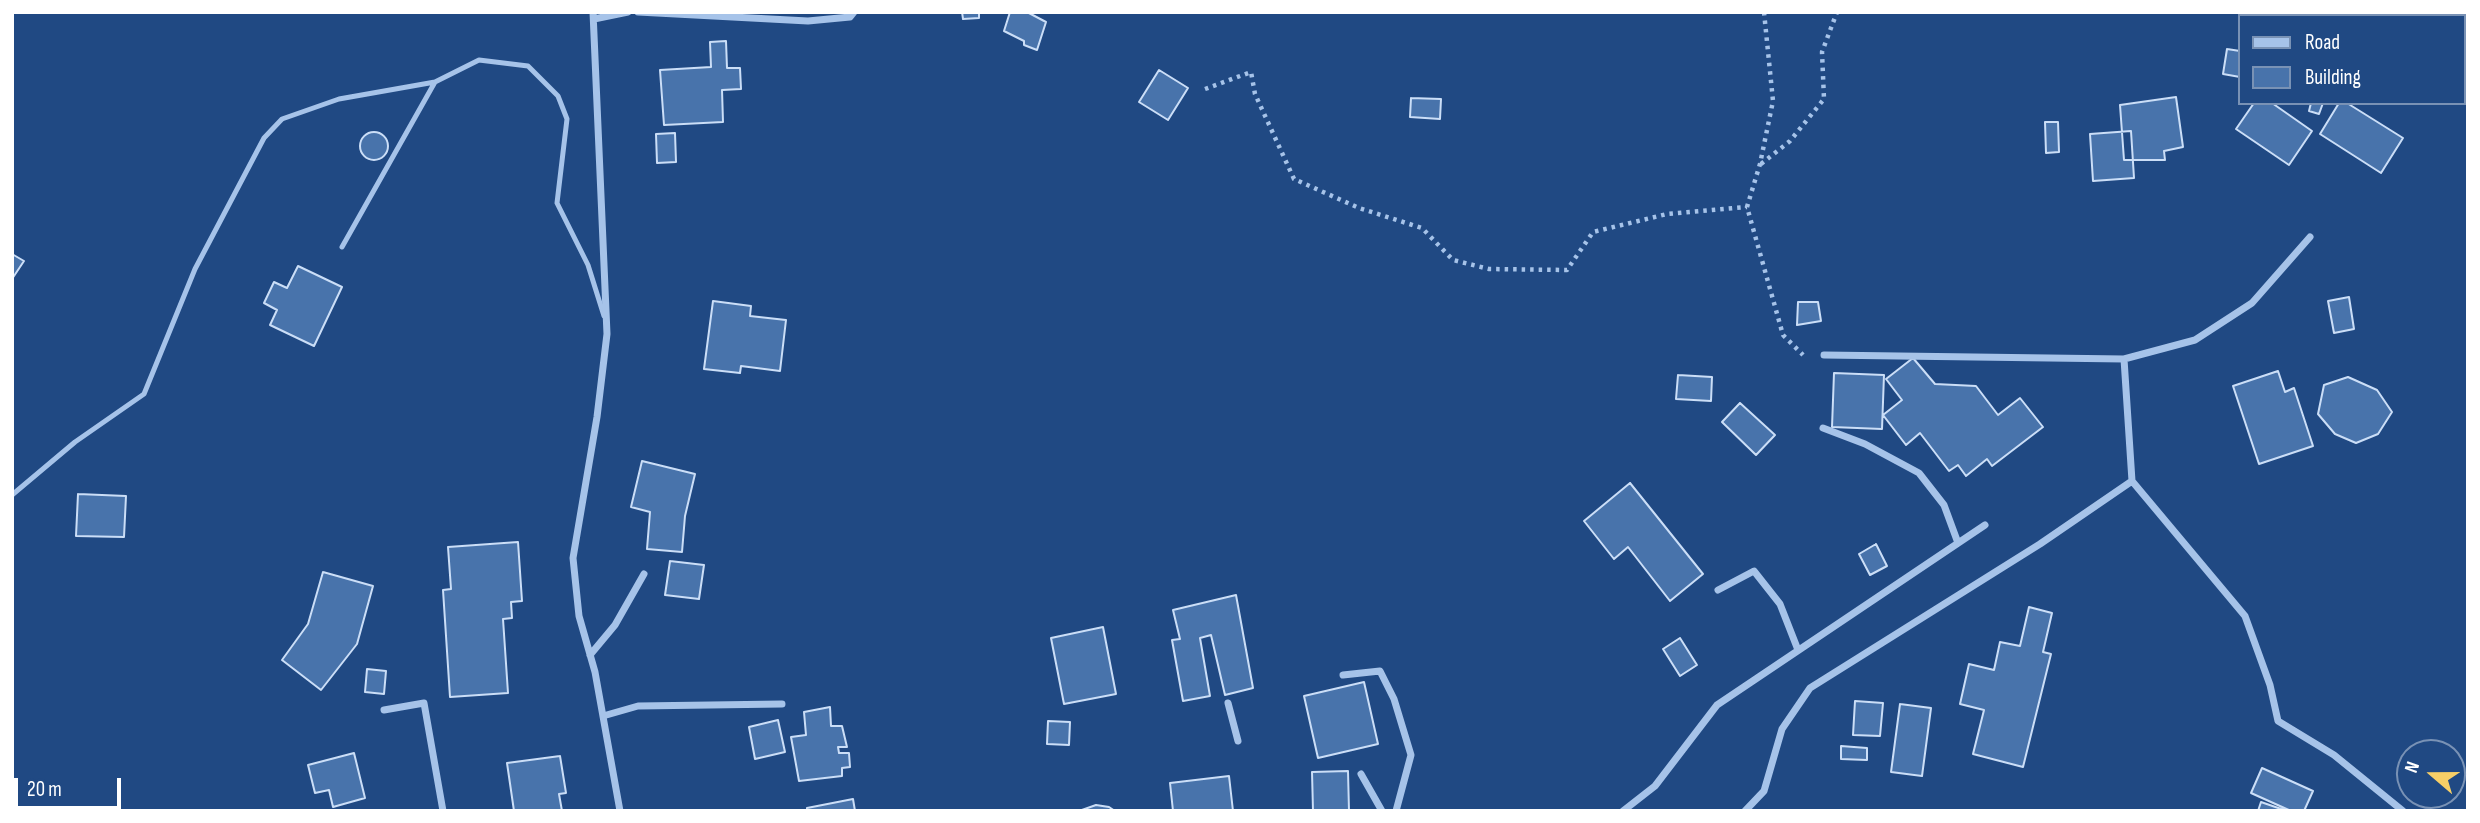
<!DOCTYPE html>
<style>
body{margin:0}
#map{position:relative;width:2480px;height:823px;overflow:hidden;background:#204983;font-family:"Sofia Sans Condensed",sans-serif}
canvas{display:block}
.frame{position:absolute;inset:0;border:14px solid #fff;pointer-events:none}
.legend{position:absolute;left:2238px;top:14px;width:228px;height:91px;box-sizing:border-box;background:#204983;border:2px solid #7992b5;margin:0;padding:9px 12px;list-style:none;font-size:21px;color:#fff}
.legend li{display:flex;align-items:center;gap:14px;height:35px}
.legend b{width:35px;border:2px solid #7992b5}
.north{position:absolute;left:2396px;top:739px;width:70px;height:70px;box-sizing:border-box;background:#204983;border:2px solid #7992b5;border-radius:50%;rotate:290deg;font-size:19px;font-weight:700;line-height:28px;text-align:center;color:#fff}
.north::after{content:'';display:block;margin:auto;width:24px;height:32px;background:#f7cf67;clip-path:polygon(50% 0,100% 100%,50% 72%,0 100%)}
.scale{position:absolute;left:14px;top:778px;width:107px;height:32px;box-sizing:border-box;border:4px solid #fff;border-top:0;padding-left:9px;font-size:21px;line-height:24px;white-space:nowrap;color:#fff;-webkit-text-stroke:5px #204983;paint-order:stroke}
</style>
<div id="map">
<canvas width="2480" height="823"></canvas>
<div class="frame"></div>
<ul class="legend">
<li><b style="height:9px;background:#a6c3e9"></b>Road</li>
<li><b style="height:19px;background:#4873ab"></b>Building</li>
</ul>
<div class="north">N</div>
<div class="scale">20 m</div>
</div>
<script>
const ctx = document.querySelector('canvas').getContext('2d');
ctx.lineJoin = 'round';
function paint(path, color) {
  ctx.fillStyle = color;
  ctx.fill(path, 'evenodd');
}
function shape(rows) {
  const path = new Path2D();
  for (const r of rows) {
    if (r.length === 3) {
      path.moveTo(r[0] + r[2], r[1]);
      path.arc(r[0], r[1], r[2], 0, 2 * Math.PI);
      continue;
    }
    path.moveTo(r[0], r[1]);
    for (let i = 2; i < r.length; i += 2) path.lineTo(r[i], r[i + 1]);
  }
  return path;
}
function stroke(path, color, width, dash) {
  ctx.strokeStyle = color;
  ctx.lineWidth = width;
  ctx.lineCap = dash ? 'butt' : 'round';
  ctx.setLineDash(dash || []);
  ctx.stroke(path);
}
const building = shape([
 [962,12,979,12,979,18,963,19,962,12],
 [1010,12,1027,12,1046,22,1037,50,1024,45,1024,41,1004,31,1010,12],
 [726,41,727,68,740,68,741,89,722,90,723,122,664,125,660,70,711,67,710,42,726,41],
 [2227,49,2240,51,2240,77,2223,74,2227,49],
 [1159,70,1188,88,1168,120,1139,102,1159,70],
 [2176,97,2183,147,2164,151,2165,160,2124,160,2120,105,2176,97],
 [1411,98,1441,99,1440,119,1410,117,1411,98],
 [2254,103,2272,103,2312,131,2289,165,2236,129,2254,103],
 [2311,103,2323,103,2319,114,2309,111,2311,103],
 [2339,103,2347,103,2403,138,2381,173,2320,134,2339,103],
 [2045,122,2058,122,2059,152,2046,153,2045,122],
 [2131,131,2134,178,2093,181,2090,134,2131,131],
 [374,146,14],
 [675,133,676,162,657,163,656,134,675,133],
 [12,254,24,261,12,279,12,254],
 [298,266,342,287,314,346,270,325,277,310,264,303,274,282,287,288,298,266],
 [2349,297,2354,329,2334,333,2328,301,2349,297],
 [713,301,751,306,750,316,786,320,780,371,741,366,740,373,704,369,713,301],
 [1798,302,1818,302,1821,321,1797,325,1798,302],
 [1913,358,1935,384,1976,386,1998,415,2020,398,2043,427,1992,466,1987,459,1966,476,1958,465,1949,471,1920,433,1906,445,1883,415,1902,400,1886,379,1913,358],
 [2278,371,2285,392,2294,388,2313,446,2259,464,2233,386,2278,371],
 [1834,373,1884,375,1882,429,1832,427,1834,373],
 [1678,375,1712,377,1711,401,1676,399,1678,375],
 [2348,377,2377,390,2392,412,2378,434,2356,443,2335,434,2318,414,2324,385,2348,377],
 [1740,403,1775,435,1756,455,1722,422,1740,403],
 [642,461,695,474,685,516,682,552,647,549,650,512,631,507,642,461],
 [1630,483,1703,574,1670,601,1628,547,1614,559,1584,521,1630,483],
 [78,494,126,496,124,537,76,536,78,494],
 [518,542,522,601,511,602,512,618,503,619,508,693,450,697,443,590,451,589,448,547,518,542],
 [1876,544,1887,566,1870,575,1859,554,1876,544],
 [670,561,704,565,699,599,665,595,670,561],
 [323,572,373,586,357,644,321,690,282,660,308,624,323,572],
 [1236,595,1253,688,1225,695,1211,635,1200,638,1210,696,1183,701,1172,640,1180,639,1173,610,1236,595],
 [2029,607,2052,613,2043,652,2051,654,2023,767,1973,754,1984,710,1960,704,1969,664,1994,670,2000,642,2020,646,2029,607],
 [1103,627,1116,694,1064,704,1051,638,1103,627],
 [1680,638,1697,665,1680,676,1663,649,1680,638],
 [367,669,386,671,384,694,365,692,367,669],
 [1364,682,1378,744,1318,758,1304,696,1364,682],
 [1855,701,1883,703,1880,736,1853,735,1855,701],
 [1900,704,1931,708,1922,776,1891,772,1900,704],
 [830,707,831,726,842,726,847,747,838,747,839,753,849,753,850,767,842,768,842,776,799,781,791,737,806,735,804,712,830,707],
 [778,720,785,752,755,759,749,727,778,720],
 [1048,721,1070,722,1069,745,1047,744,1048,721],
 [1841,746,1867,748,1867,760,1841,759,1841,746],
 [354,753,365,798,333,807,329,790,315,793,308,765,354,753],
 [560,756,566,793,559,794,562,811,514,811,507,763,560,756],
 [2262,768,2313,791,2304,811,2291,811,2251,793,2262,768],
 [1348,771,1349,811,1313,811,1312,772,1348,771],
 [1229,776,1233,811,1173,811,1170,783,1229,776],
 [853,799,855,811,807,811,807,808,853,799],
 [2261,802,2284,810,2258,811,2261,802],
 [1096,805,1109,807,1115,811,1079,811,1096,805]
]);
const path = shape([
 [1764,12,1773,101,1760,164,1747,207,1783,335,1803,355],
 [1205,89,1251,72,1255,94,1294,179,1359,208,1422,228,1453,260,1489,269,1567,270,1593,232,1667,214,1747,207],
 [1761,164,1790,141,1824,99,1822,52,1837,12]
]);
const lane = shape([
 [342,247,435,82,479,60,528,66,558,96,567,119,557,203,588,265,604,316],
 [12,495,75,442,144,394,195,269,264,138,282,119,339,99,435,82]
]);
const street = shape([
 [593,12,607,334,597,417,573,558,579,616,595,672,620,811],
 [638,12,808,21,850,17,854,12],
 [594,19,628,12],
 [1824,355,2124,359,2195,340,2252,303,2310,237],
 [2124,359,2132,481,2245,616,2270,685,2278,721,2334,755,2403,811],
 [1823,428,1865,444,1919,473,1944,505,1958,543],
 [1718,590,1754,571,1780,604,1798,650],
 [590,655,615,625,644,574],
 [1343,675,1380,671,1394,699,1411,755,1396,811],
 [1228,703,1238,741],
 [384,710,424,703,443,811],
 [603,716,638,706,782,704],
 [1361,774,1382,811],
 [1623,811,1655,786,1717,705,1985,525],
 [1745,811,1764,791,1782,729,1810,688,2040,544,2132,481]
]);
paint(building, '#4873ab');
stroke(building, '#cbdef7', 2);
stroke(path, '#a6c3e9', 4.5, [3.5, 5]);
stroke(lane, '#a6c3e9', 5);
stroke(street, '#a6c3e9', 7);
</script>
